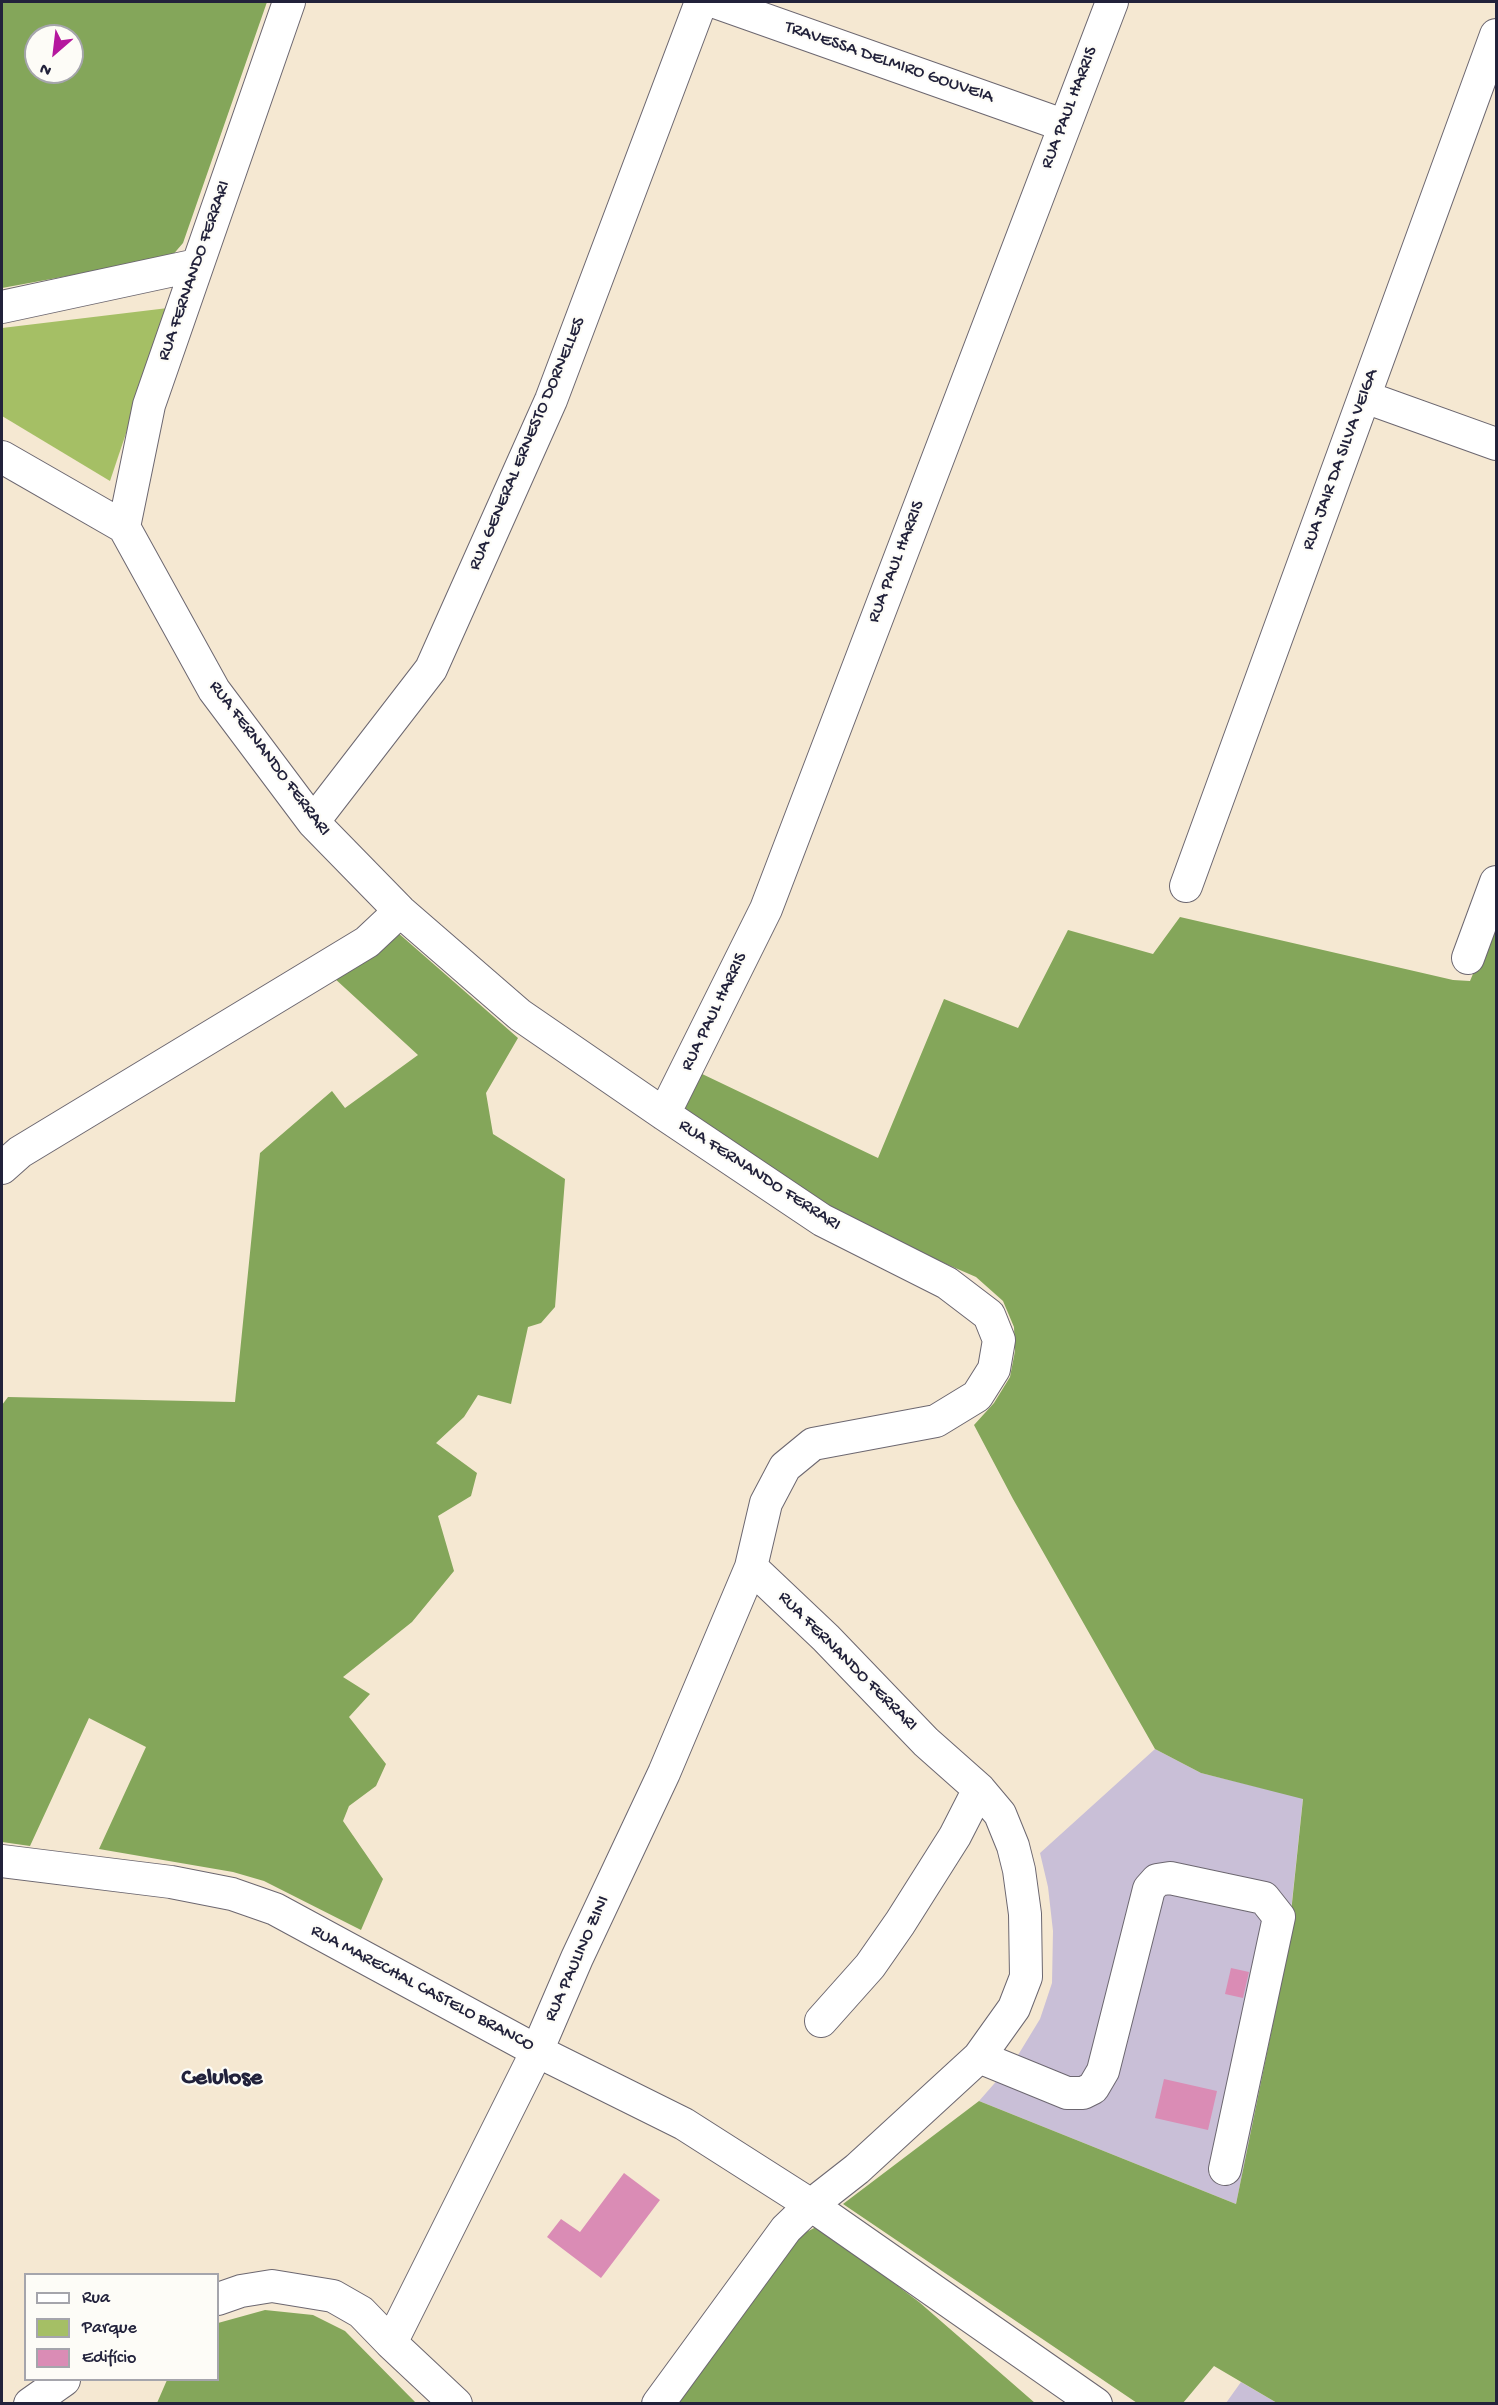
<!DOCTYPE html>
<meta charset="utf-8">
<style>
body{margin:0}
#map{position:relative;width:1498px;height:2405px;overflow:hidden;background:#f5e8d2;font-family:"Gochi Hand",sans-serif}
canvas{display:block}
.frame{position:absolute;inset:0;border:3px solid #22223b;pointer-events:none}
.legend{position:absolute;left:24px;top:2273px;width:195px;height:108px;box-sizing:border-box;background:#fdfcf7;border:2px solid #a5a5ac;margin:0;padding:8px 10px;list-style:none;font-size:18px;color:#22223b}
.legend li{display:flex;align-items:center;gap:12px;height:30px}
.legend b{width:30px;border:2px solid #a5a5ac}
.north{position:absolute;left:24px;top:24px;width:60px;height:60px;box-sizing:border-box;background:#fdfcf7;border:2px solid #a5a5ac;border-radius:50%;rotate:208deg;font-size:16px;font-weight:700;line-height:24px;text-align:center;color:#22223b}
.north::after{content:'';display:block;margin:auto;width:21px;height:27px;background:#b5179e;clip-path:polygon(50% 0,100% 100%,50% 72%,0 100%)}
</style>
<div id="map">
<canvas width="1498" height="2405"></canvas>
<div class="frame"></div>
<ul class="legend">
<li><b style="height:8px;background:#fff"></b>Rua</li>
<li><b style="height:16px;background:#a5bf65"></b>Parque</li>
<li><b style="height:16px;background:#da8cb5"></b>Edifício</li>
</ul>
<div class="north">N</div>
</div>
<script>
const ctx = document.querySelector('canvas').getContext('2d');
ctx.lineJoin = 'round';
function paint(path, color) {
  ctx.fillStyle = color;
  ctx.fill(path, 'evenodd');
}
function shape(rows) {
  const path = new Path2D();
  for (const r of rows) {
    path.moveTo(r[0], r[1]);
    for (let i = 2; i < r.length; i += 2) path.lineTo(r[i], r[i + 1]);
  }
  return path;
}
function stroke(path, color, width, dash) {
  ctx.strokeStyle = color;
  ctx.lineWidth = width;
  ctx.lineCap = dash ? 'butt' : 'round';
  ctx.setLineDash(dash || []);
  ctx.stroke(path);
}
function label(font, color, halo, rows, align = 'center') {
  ctx.font = font + ' "Gochi Hand",sans-serif';
  ctx.lineWidth = 4.5;
  ctx.setLineDash([]);
  ctx.textBaseline = 'middle';
  ctx.strokeStyle = halo;
  ctx.fillStyle = color;
  for (const [text, x, y, turn = 0] of rows) {
    ctx.save();
    ctx.translate(x, y);
    ctx.rotate((+turn || 0) * Math.PI / 180);
    ctx.textAlign = isNaN(turn) ? turn : align;
    if (halo) ctx.strokeText(text, 0, 0);
    ctx.fillText(text, 0, 0);
    ctx.restore();
  }
}
const industrial = shape([
 [1155,1749,1201,1773,1303,1798,1285,1967,1236,2204,979,2101,1015,2060,1040,2019,1052,1983,1053,1931,1048,1887,1040,1853],
 [1241,2382,1277,2403,1226,2403]
]);
const green = shape([
 [168,308,110,481,2,416,2,328]
]);
const forest = shape([
 [2,2,267,2,183,243,171,257,2,288],
 [36,36,72,36,72,72,36,72],
 [1180,917,1453,980,1470,981,1496,919,1496,2403,1277,2403,1214,2366,1183,2403,1137,2403,843,2204,979,2101,1236,2204,1286,1960,1303,1799,1201,1773,1155,1749,1013,1499,974,1425,994,1403,1010,1377,1015,1351,1014,1327,1003,1301,976,1277,827,1212,677,1114,698,1072,878,1158,944,999,1018,1028,1068,930,1153,954],
 [397,932,518,1038,486,1093,493,1134,565,1179,555,1307,541,1323,528,1327,511,1404,478,1395,464,1417,436,1443,477,1473,471,1496,438,1516,454,1571,412,1622,343,1677,370,1694,349,1717,386,1764,376,1786,349,1806,343,1821,383,1879,361,1930,264,1881,233,1872,99,1849,146,1747,89,1718,30,1846,2,1842,2,1405,8,1397,235,1402,260,1153,332,1091,345,1108,418,1055,333,977],
 [818,2226,919,2302,1035,2403,678,2404,799,2236],
 [265,2310,313,2315,345,2331,416,2403,157,2403,167,2380,218,2380,218,2323]
]);
const building = shape([
 [1231,1968,1249,1972,1243,1998,1225,1994],
 [1164,2079,1217,2091,1208,2130,1155,2118],
 [624,2173,660,2200,601,2278,547,2237,561,2219,580,2232]
]);
const minor = shape([
 [289,2,149,405,124,527,214,690,313,822,400,911,520,1015,664,1114,822,1220,947,1283,989,1315,999,1340,994,1369,977,1396,936,1421,813,1444,785,1467,766,1503,751,1567,664,1773,577,1958,537,2051,391,2343],
 [715,2,1063,125],
 [2,307,197,265],
 [1365,397,1496,444],
 [2,457,124,527],
 [313,822,431,669,551,400,701,2],
 [1186,886,1496,35],
 [1468,958,1496,882],
 [664,1114,766,909,1112,2],
 [2,1168,20,1152,367,942,400,911],
 [2,1861,171,1882,232,1894,275,1909,537,2051,684,2124,811,2205,1096,2404],
 [821,2021,870,1966,900,1923,955,1836,979,1789],
 [979,2057,1067,2093,1083,2093,1093,2088,1103,2071,1149,1889,1157,1880,1170,1878,1264,1898,1279,1917,1225,2169],
 [218,2299,241,2291,272,2286,333,2296,361,2312,391,2343,456,2404],
 [30,2404,64,2380],
 [658,2404,786,2229,811,2205,857,2169,979,2057,1014,2008,1026,1977,1025,1914,1019,1870,1013,1846,1000,1814,979,1789,926,1742,826,1638,751,1567]
]);
const streetNames = [
 ["TRAVESSA DELMIRO GOUVEIA",889,63,19],
 ["RUA PAUL HARRIS",1070,108,-69],
 ["RUA FERNANDO FERRARI",195,271,-71],
 ["RUA GENERAL ERNESTO DORNELLES",528,444,-67],
 ["RUA JAIR DA SILVA VEIGA",1341,460,-70],
 ["RUA PAUL HARRIS",897,562,-69],
 ["RUA FERNANDO FERRARI",269,759,53],
 ["RUA PAUL HARRIS",715,1012,-64],
 ["RUA FERNANDO FERRARI",759,1176,33],
 ["RUA FERNANDO FERRARI",847,1662,45],
 ["RUA PAULINO ZINI",578,1959,-66],
 ["RUA MARECHAL CASTELO BRANCO",422,1989,28]
];
const districtNames = [
 ["Celulose",222,2079]
];
paint(industrial, '#c9bfd7');
paint(green, '#a5bf65');
paint(forest, '#84a65a');
paint(building, '#da8cb5');
stroke(minor, '#6c6770', 34);
stroke(minor, '#fff', 32);
label('18px', '#22223b', '#fdfcf7', streetNames);
label('bold 24px', '#22223b', '#fdfcf7', districtNames);
</script>
